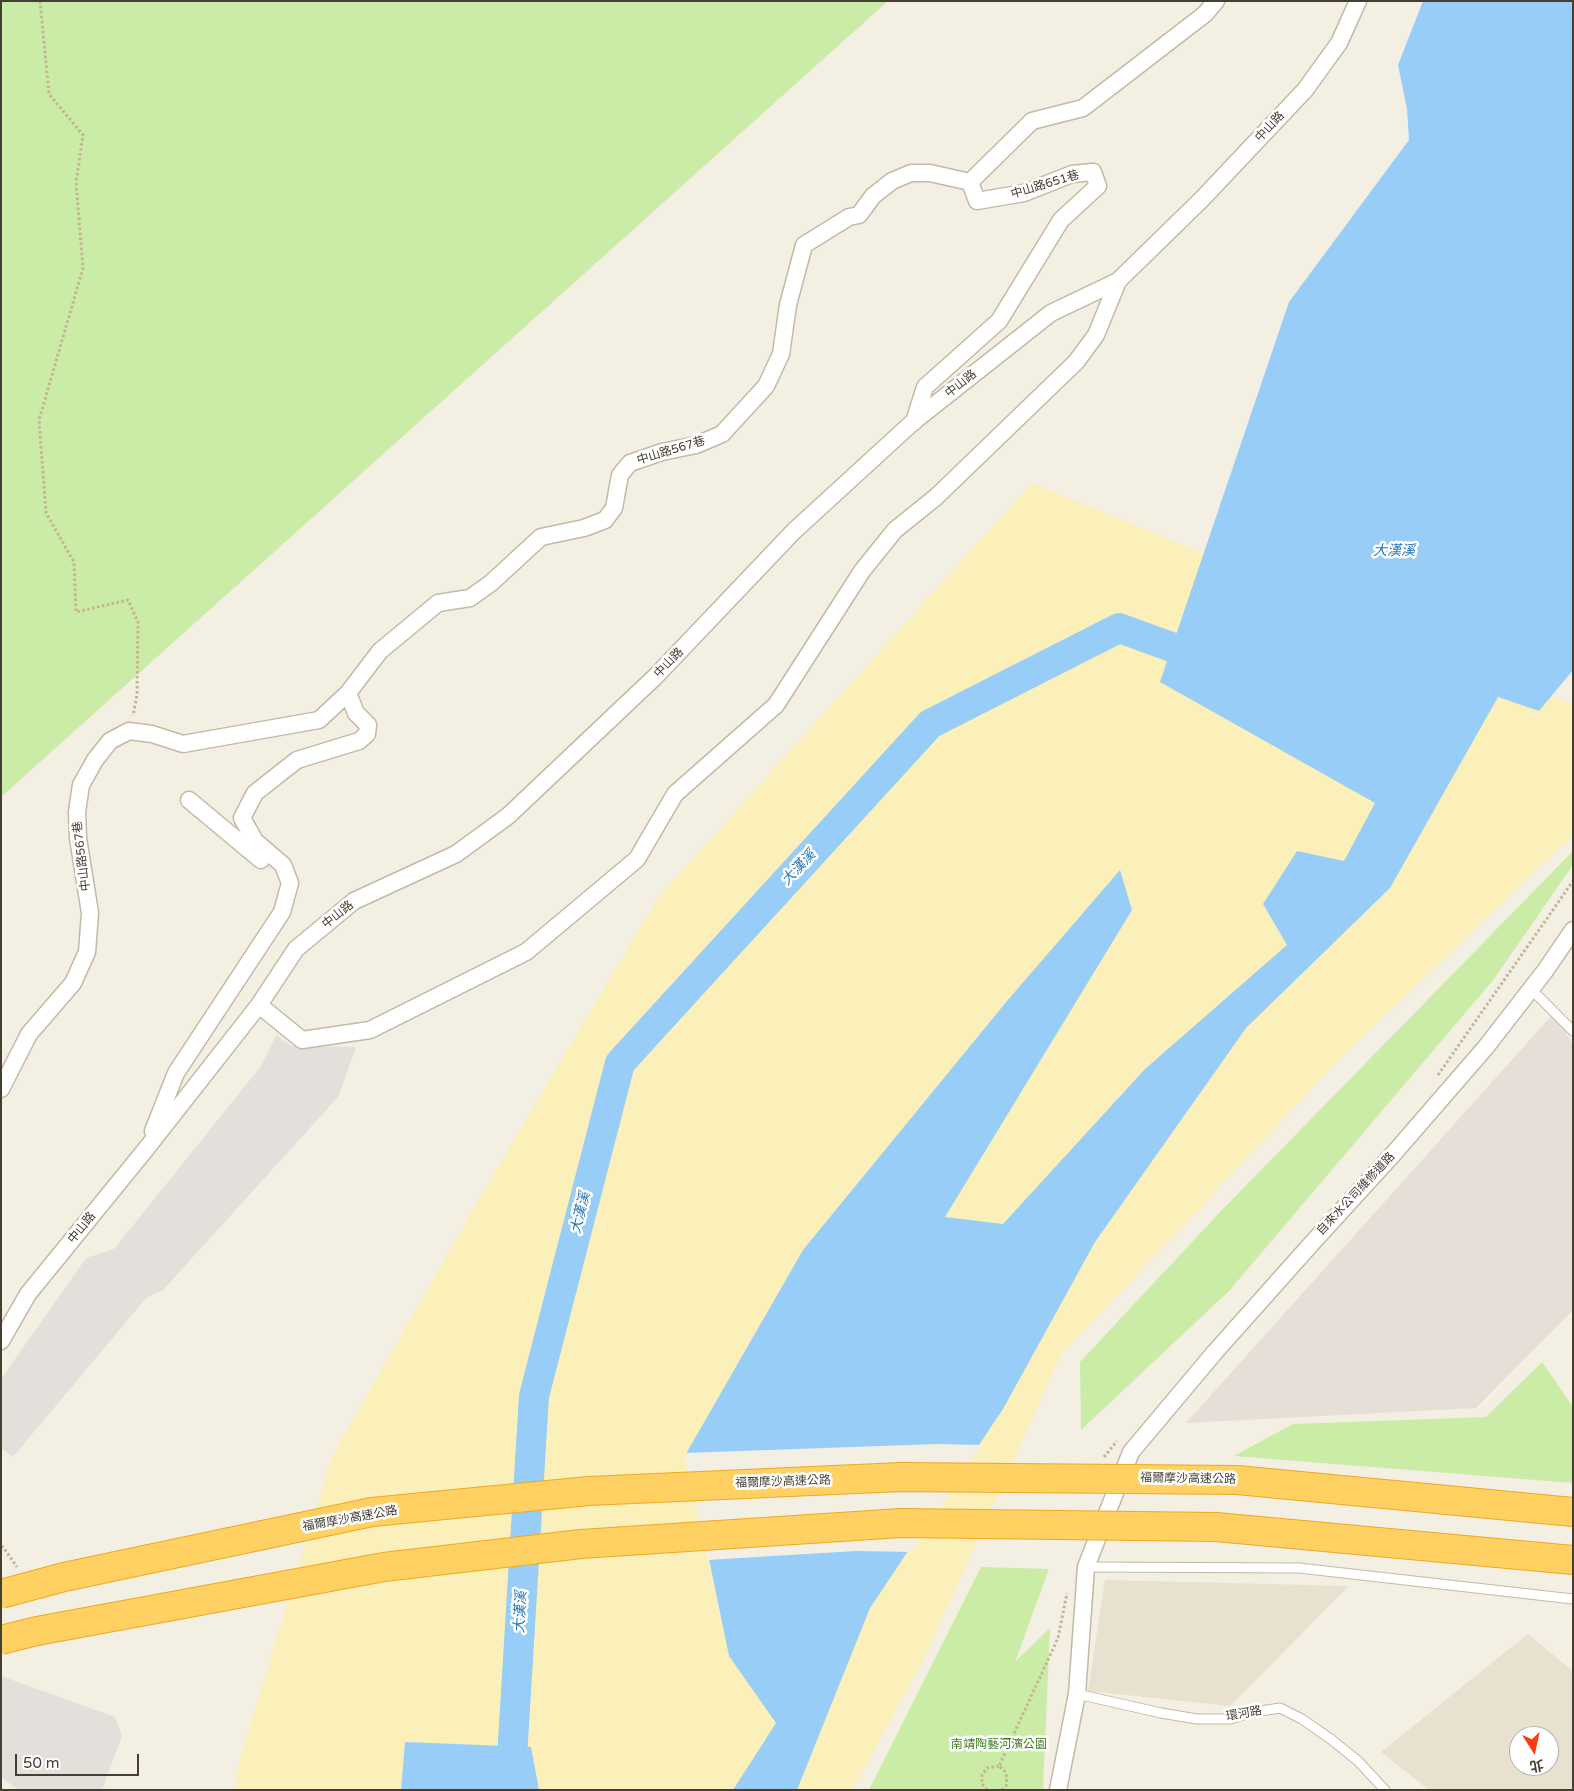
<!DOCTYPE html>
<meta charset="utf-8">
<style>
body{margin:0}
#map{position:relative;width:1574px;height:1791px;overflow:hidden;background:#f3efe3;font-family:"Varela Round","Noto Sans TC",sans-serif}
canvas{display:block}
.frame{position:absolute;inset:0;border:2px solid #453f32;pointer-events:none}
.north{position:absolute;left:1509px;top:1726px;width:50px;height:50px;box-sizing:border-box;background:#fff;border:1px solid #b5b2ad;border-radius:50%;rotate:170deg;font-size:14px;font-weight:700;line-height:20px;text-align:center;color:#453f32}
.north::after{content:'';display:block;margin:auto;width:18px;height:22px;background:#ff3a0e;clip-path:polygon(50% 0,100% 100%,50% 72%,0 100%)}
.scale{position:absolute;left:15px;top:1754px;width:124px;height:22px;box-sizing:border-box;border:2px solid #453f32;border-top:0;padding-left:6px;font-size:15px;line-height:18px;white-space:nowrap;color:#453f32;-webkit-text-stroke:4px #fff;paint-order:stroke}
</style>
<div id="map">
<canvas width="1574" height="1791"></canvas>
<div class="frame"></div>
<div class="north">北</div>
<div class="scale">50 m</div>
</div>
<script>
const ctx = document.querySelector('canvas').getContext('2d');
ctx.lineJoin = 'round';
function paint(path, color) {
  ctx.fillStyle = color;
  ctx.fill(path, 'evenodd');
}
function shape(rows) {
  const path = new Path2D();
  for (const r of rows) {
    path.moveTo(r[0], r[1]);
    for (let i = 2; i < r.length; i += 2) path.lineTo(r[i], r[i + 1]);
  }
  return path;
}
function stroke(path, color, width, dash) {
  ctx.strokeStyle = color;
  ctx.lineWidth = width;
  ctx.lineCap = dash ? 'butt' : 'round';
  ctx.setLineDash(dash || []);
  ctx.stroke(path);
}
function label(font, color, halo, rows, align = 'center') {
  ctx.font = font + ' "Varela Round","Noto Sans TC",sans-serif';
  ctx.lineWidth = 5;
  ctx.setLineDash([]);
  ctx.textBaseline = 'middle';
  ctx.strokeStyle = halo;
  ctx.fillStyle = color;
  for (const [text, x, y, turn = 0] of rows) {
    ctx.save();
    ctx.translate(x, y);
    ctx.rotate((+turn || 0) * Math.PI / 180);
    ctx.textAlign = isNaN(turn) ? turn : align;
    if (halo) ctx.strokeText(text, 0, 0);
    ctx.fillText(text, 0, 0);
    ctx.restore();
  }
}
const residential = shape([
 [1105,1580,1349,1586,1230,1706,1088,1691],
 [1528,1634,1573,1671,1573,1790,1429,1790,1381,1752],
 [1519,1736,1549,1736,1549,1766,1519,1766]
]);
const industrial = shape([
 [1554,1013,1573,1045,1573,1310,1476,1408,1186,1423]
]);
const green = shape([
 [1,1,888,1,1,797],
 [1573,851,1573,865,1570,869,1494,979,1229,1291,1081,1430,1080,1362,1221,1211],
 [1542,1362,1573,1407,1573,1483,1234,1456,1293,1424,1486,1417],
 [981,1567,1049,1569,1015,1662,1050,1628,1043,1790,869,1790]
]);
const sand = shape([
 [1032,483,1573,705,1573,835,1345,1054,1061,1355,924,1659,852,1790,235,1790,240,1759,332,1456,480,1197,659,896]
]);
const parking = shape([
 [276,1035,291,1046,356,1047,338,1097,163,1290,147,1297,13,1457,1,1448,1,1379,86,1258,114,1249,261,1066],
 [1,1676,115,1717,122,1736,102,1790,19,1790,1,1777]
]);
const water = shape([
 [1423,1,1573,1,1573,670,1539,711,1498,697,1390,888,1246,1028,1095,1242,1003,1409,870,1608,797,1790,733,1790,776,1723,729,1656,687,1452,803,1250,1007,1001,1120,870,1132,910,945,1217,1003,1224,1145,1069,1287,945,1263,904,1297,851,1344,861,1375,803,1160,682,1289,302,1409,140,1407,109,1398,65],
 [405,1742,531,1747,539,1790,401,1790]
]);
const pier = shape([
 [936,1444,982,1445,911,1552,856,1551,707,1560,684,1453]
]);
const river = shape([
 [510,1790,534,1396,620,1063,930,724,1119,628,1210,661]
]);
const path = shape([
 [40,1,49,94,83,135,76,182,83,268,39,420,46,513,74,562,76,612,128,600,138,622,137,695,133,716],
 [1438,1075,1573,881],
 [1104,1457,1117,1441],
 [1,1547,3,1547,17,1567],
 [987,1790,982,1784,982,1775,987,1768,999,1766],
 [1002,1790,1006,1786,1007,1777,1004,1770,999,1766,1058,1638,1067,1593]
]);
const lane = shape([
 [1531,989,1573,1031],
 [1086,1567,1299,1568,1573,1599],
 [1077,1694,1161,1713,1197,1719,1230,1719,1254,1712,1280,1708,1302,1719,1332,1740,1358,1761,1385,1790]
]);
const street = shape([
 [914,422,925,387,999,321,1061,220,1098,186,1093,172,1072,174,1024,193,977,201,970,182,1032,121,1083,108,1205,14,1216,1],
 [189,800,261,860],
 [259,1005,302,1040,370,1030,526,952,637,859,675,794,776,705,862,571,895,530,936,497,1076,362,1096,335,1118,281],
 [1,1089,29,1034,73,983,87,952,90,913,78,838,77,812,81,785,95,760,110,741,129,731,152,734,183,744,319,720,348,693,380,651,438,603,470,598,491,583,541,537,584,528,605,520,614,508,620,475,630,463,662,452,696,445,722,434,766,386,781,354,788,305,804,245,849,217,859,215,873,196,892,181,911,173,930,173,970,182],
 [153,1131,176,1073,282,912,290,883,283,865,255,841,242,818,255,793,297,760,359,741,367,734,368,725,356,713,348,693],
 [1,1341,28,1294,146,1149,259,1005,296,949,354,901,456,854,508,816,656,676,794,531,913,422,1051,313,1118,281,1202,199,1305,90,1339,43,1358,1],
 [1058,1790,1077,1694,1086,1567,1131,1452,1215,1352,1313,1242,1395,1152,1486,1047,1545,971,1573,930]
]);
const highwayBridge = shape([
 [1,1594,64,1577,372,1512,589,1491,901,1477,1237,1480,1573,1512],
 [1,1640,37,1631,384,1567,581,1544,901,1523,1216,1527,1573,1560]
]);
const streetNames = [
 ["中山路",1270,127,-47],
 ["中山路651巷",1045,185,-17],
 ["中山路",961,384,-39],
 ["中山路567巷",671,451,-17],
 ["中山路",669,663,-46],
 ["中山路567巷",82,856,-97],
 ["中山路",338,915,-39],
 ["自來水公司維修道路",1356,1194,-47],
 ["中山路",82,1228,-51],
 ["福爾摩沙高速公路",1188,1479,1],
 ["福爾摩沙高速公路",783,1482,-2],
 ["福爾摩沙高速公路",350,1519,-10],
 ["環河路",1244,1714,-10]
];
const parkNames = [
 ["南靖陶藝河濱公園",999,1745]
];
const waterNames = [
 ["大漢溪",1394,551],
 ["大漢溪",799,868,-47],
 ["大漢溪",581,1213,-76],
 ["大漢溪",521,1612,-87]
];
paint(residential, '#e8e1d0');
paint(industrial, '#e5dfd8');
paint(green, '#caeca7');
paint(sand, '#fcf0ba');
paint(parking, '#e3e0dc');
paint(water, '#98cdf7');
paint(pier, '#f3efe3');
stroke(river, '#98cdf7', 30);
stroke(lane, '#c2baa7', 11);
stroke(street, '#c2baa7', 19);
stroke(path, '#c2b494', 3, [2.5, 2.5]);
stroke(lane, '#fff', 9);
stroke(street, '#fff', 16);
stroke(highwayBridge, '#eca924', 30, []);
stroke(highwayBridge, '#ffd062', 28);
label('12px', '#453f32', '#fff', streetNames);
label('12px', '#407c21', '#fff', parkNames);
label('italic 14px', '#2275ba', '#fff', waterNames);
</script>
